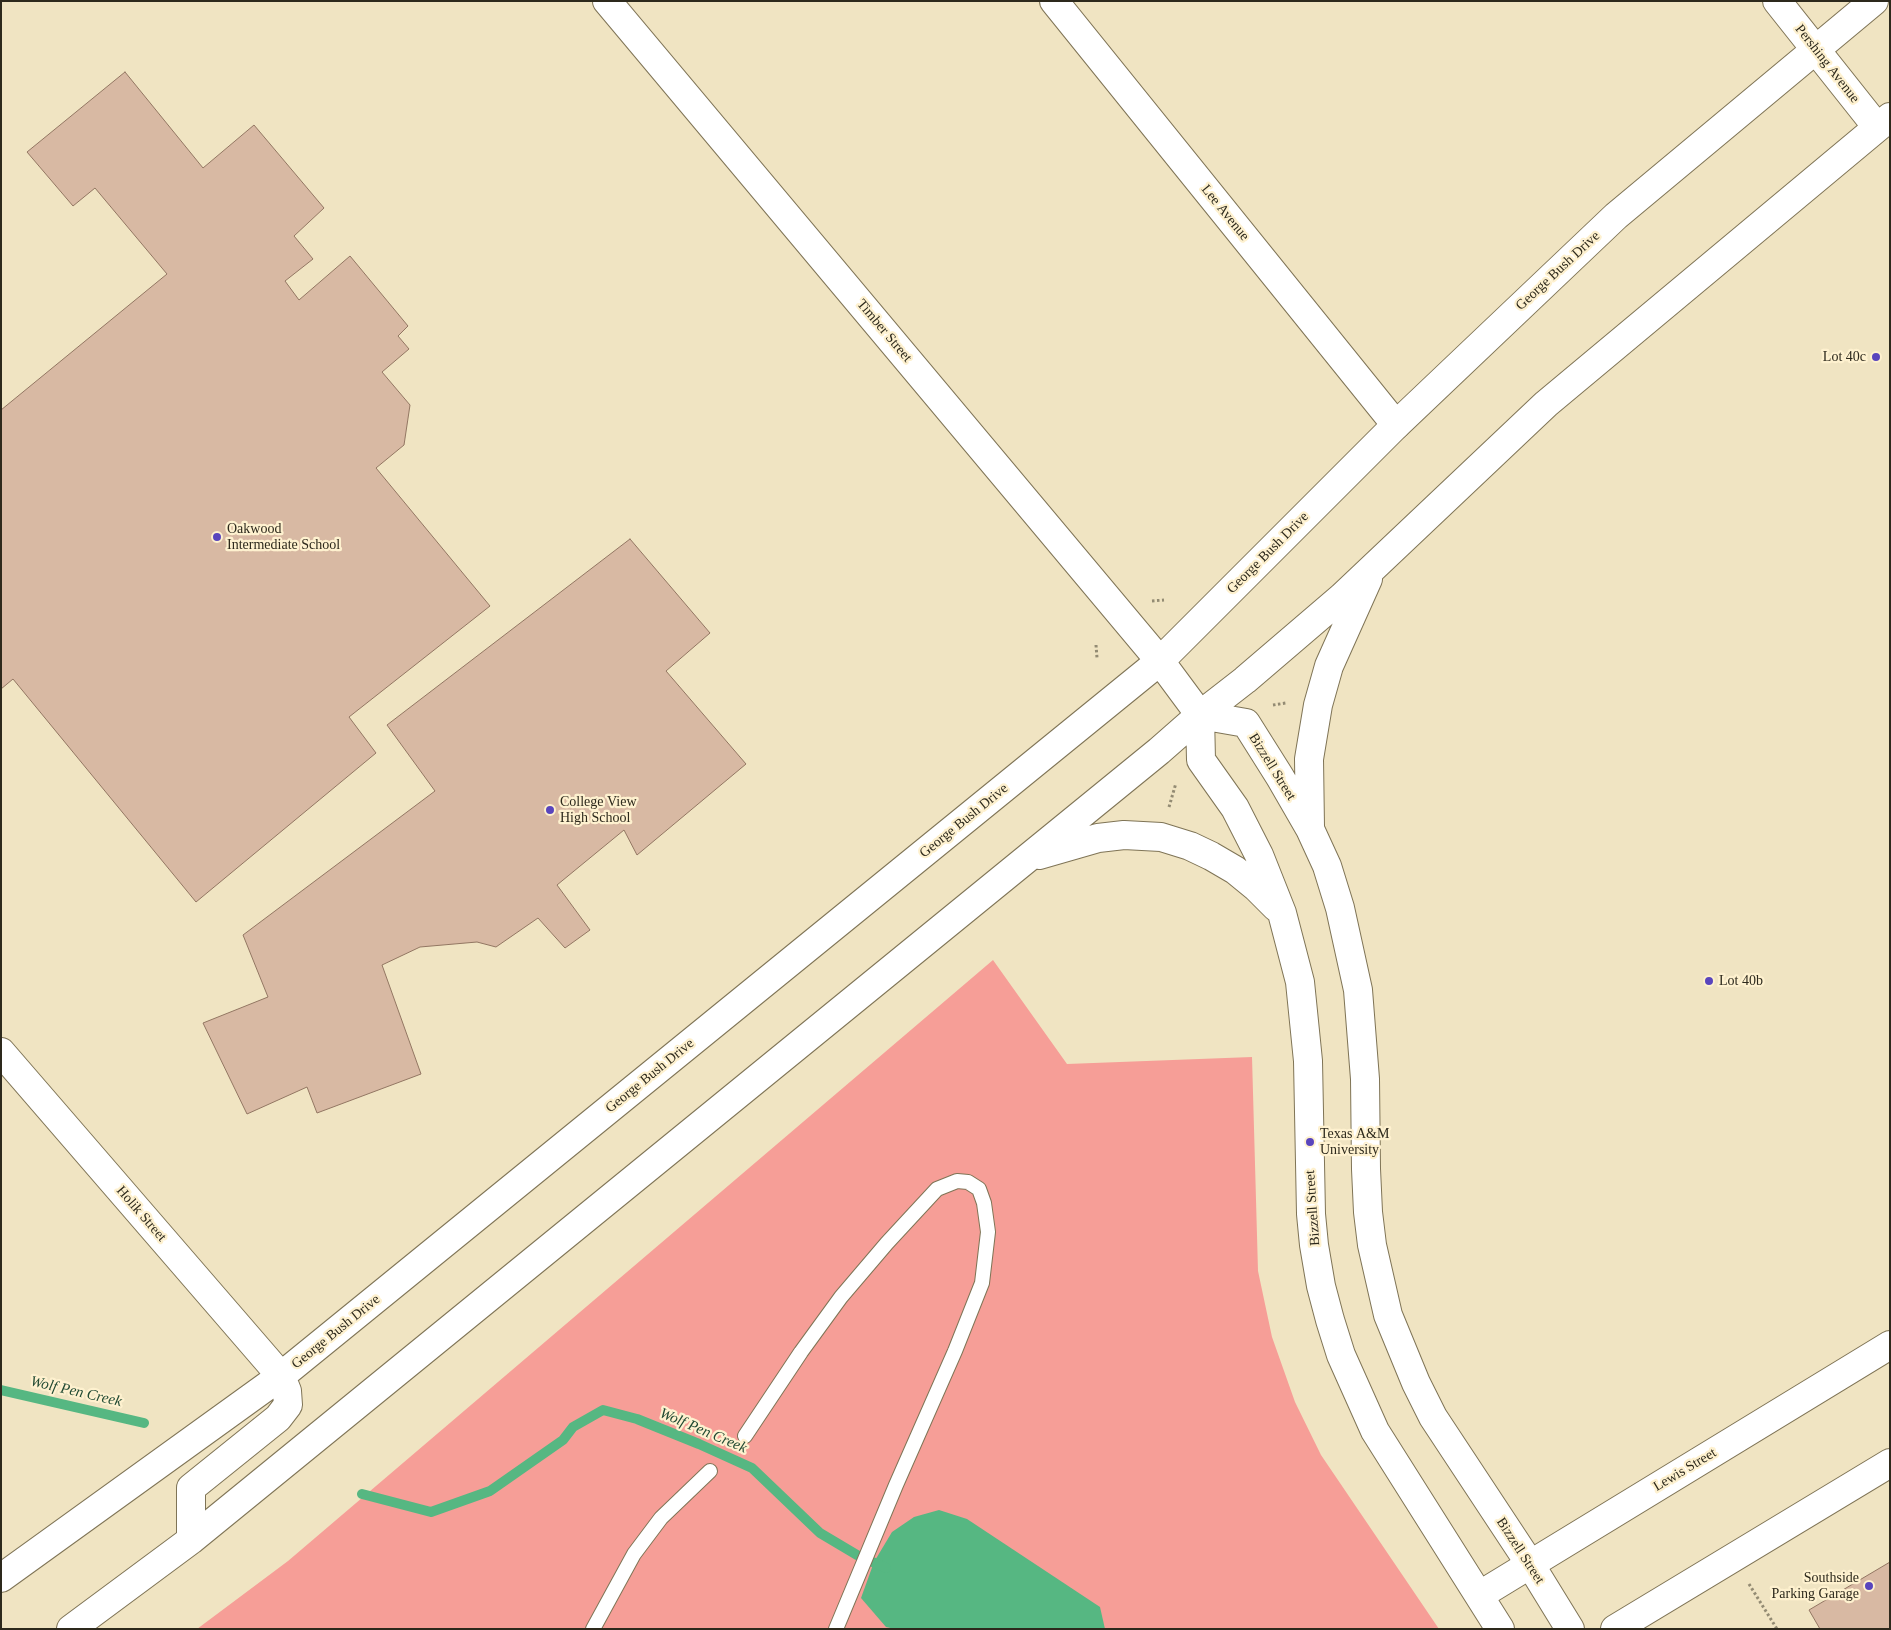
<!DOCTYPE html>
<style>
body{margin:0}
#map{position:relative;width:1891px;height:1630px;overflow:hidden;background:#f0e4c2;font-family:"Times New Roman",serif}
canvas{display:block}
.frame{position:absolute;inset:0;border:2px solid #2d291c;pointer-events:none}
</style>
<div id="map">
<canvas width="1891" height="1630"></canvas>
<div class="frame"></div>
</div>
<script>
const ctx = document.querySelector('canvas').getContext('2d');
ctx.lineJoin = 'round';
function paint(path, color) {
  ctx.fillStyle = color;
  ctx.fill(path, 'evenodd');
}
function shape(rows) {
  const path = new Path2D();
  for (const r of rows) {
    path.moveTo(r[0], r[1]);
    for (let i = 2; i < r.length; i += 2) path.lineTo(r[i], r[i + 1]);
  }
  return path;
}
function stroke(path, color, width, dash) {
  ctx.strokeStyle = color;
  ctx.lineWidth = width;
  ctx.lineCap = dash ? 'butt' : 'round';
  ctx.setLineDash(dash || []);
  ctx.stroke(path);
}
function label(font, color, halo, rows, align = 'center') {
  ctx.font = font + ' "Times New Roman",serif';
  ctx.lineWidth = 4.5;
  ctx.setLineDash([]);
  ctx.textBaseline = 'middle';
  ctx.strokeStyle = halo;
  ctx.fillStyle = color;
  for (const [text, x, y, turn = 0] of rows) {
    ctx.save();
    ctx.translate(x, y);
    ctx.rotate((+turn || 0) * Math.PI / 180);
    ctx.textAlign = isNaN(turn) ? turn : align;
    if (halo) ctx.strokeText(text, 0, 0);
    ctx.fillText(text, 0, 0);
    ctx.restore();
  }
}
const green = shape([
 [993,960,1067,1064,1252,1057,1258,1271,1272,1337,1295,1402,1321,1455,1439,1629,197,1629,288,1561]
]);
const water = shape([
 [939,1510,967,1519,1100,1607,1105,1629,895,1629,886,1627,861,1598,874,1562,892,1532,914,1517]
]);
const stream = shape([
 [1,1390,144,1423],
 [362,1494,431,1512,490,1491,563,1440,573,1427,603,1410,637,1419,699,1444,752,1468,820,1533,857,1555,886,1568]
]);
const building = shape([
 [125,72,203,168,254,125,324,208,294,236,313,259,285,281,299,300,350,256,408,326,398,336,409,349,382,372,410,405,404,445,376,468,490,606,349,717,376,753,196,902,13,679,1,689,1,410,167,274,95,188,73,206,27,152,125,72],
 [630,539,710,633,666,671,746,764,637,855,624,830,557,885,590,930,565,948,538,918,496,947,477,942,420,947,382,965,421,1074,317,1113,307,1087,247,1114,203,1023,268,997,243,935,435,791,387,725,630,539],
 [1890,1562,1890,1629,1820,1629,1809,1610,1890,1562]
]);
const path = shape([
 [1152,601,1164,600],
 [1096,645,1097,658],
 [1273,705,1286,703],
 [1169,807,1176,783],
 [1749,1584,1777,1629]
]);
const lane = shape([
 [745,1436,801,1352,841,1297,887,1243,937,1189,957,1181,968,1182,979,1189,984,1203,988,1232,982,1283,955,1351,896,1485,836,1629],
 [593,1629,634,1554,661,1518,710,1471]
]);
const street = shape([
 [607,1,1160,661],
 [1054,1,1396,425],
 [1777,1,1877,127],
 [1,1052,281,1376],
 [1480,1595,1890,1345],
 [1615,1629,1890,1463]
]);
const secondary = shape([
 [1160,661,1200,715],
 [1200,715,1246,723,1280,777,1310,829,1327,866,1340,908,1358,990,1365,1079,1366,1169,1368,1212,1372,1245,1388,1315,1416,1383,1433,1417,1530,1564,1570,1629],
 [1200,715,1201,760,1235,808,1259,855,1282,913,1300,982,1308,1061,1311,1214,1314,1245,1321,1286,1330,1320,1341,1355,1375,1431,1500,1629],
 [1310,827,1309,759,1318,705,1329,666,1368,579],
 [1039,855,1098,838,1124,835,1161,837,1190,846,1211,856,1235,870,1257,888,1276,907],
 [191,1540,191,1488,278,1418,288,1405,287,1391,281,1376],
 [1,1578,281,1376,1160,661,1396,425,1616,216,1874,1],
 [71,1629,191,1540,1159,751,1200,715,1245,680,1342,597,1546,404,1890,117]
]);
const markers = [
 [1876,357,5,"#5945bd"],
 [217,537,5,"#5945bd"],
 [550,810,5,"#5945bd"],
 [1709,981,5,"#5945bd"],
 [1310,1142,5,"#5945bd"],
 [1869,1586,5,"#5945bd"]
];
const streetNames = [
 ["Pershing Avenue",1827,64,52],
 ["Lee Avenue",1225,213,51],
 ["George Bush Drive",1558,271,-43],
 ["Timber Street",884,331,50],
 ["George Bush Drive",1268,553,-45],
 ["Bizzell Street",1272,767,58],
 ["George Bush Drive",964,821,-39],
 ["George Bush Drive",650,1076,-39],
 ["Bizzell Street",1313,1208,-94],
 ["Holik Street",141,1214,49],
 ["George Bush Drive",336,1332,-39],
 ["Lewis Street",1685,1470,-31],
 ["Bizzell Street",1520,1551,57]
];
const poiNames = [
 ["Lot 40c",1866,357,"right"],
 ["Oakwood",227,529],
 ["Intermediate School",227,545],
 ["College View",560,802],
 ["High School",560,818],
 ["Lot 40b",1719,981],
 ["Texas A&M",1320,1134],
 ["University",1320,1150],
 ["Southside",1859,1578,"right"],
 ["Parking Garage",1859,1594,"right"]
];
const waterNames = [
 ["Wolf Pen Creek",76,1392,13],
 ["Wolf Pen Creek",703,1431,23]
];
paint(green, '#f69e97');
paint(water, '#56b782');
stroke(stream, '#56b782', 10);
paint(building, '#d8b9a3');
stroke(building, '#927662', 1);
stroke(lane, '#7f7456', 16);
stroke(street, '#7f7456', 30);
stroke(secondary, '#7f7456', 30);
stroke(path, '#938b73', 3, [2.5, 2.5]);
stroke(lane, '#fff', 14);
stroke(street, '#fff', 28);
stroke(secondary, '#fff', 28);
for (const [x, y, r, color] of markers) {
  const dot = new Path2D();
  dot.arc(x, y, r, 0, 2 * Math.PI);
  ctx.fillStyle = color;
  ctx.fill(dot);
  stroke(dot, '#fef1cf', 2);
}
label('14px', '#2d291c', '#fef1cf', streetNames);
label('14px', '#2d291c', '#fef1cf', poiNames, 'left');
label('italic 15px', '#224a33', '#fef1cf', waterNames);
</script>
